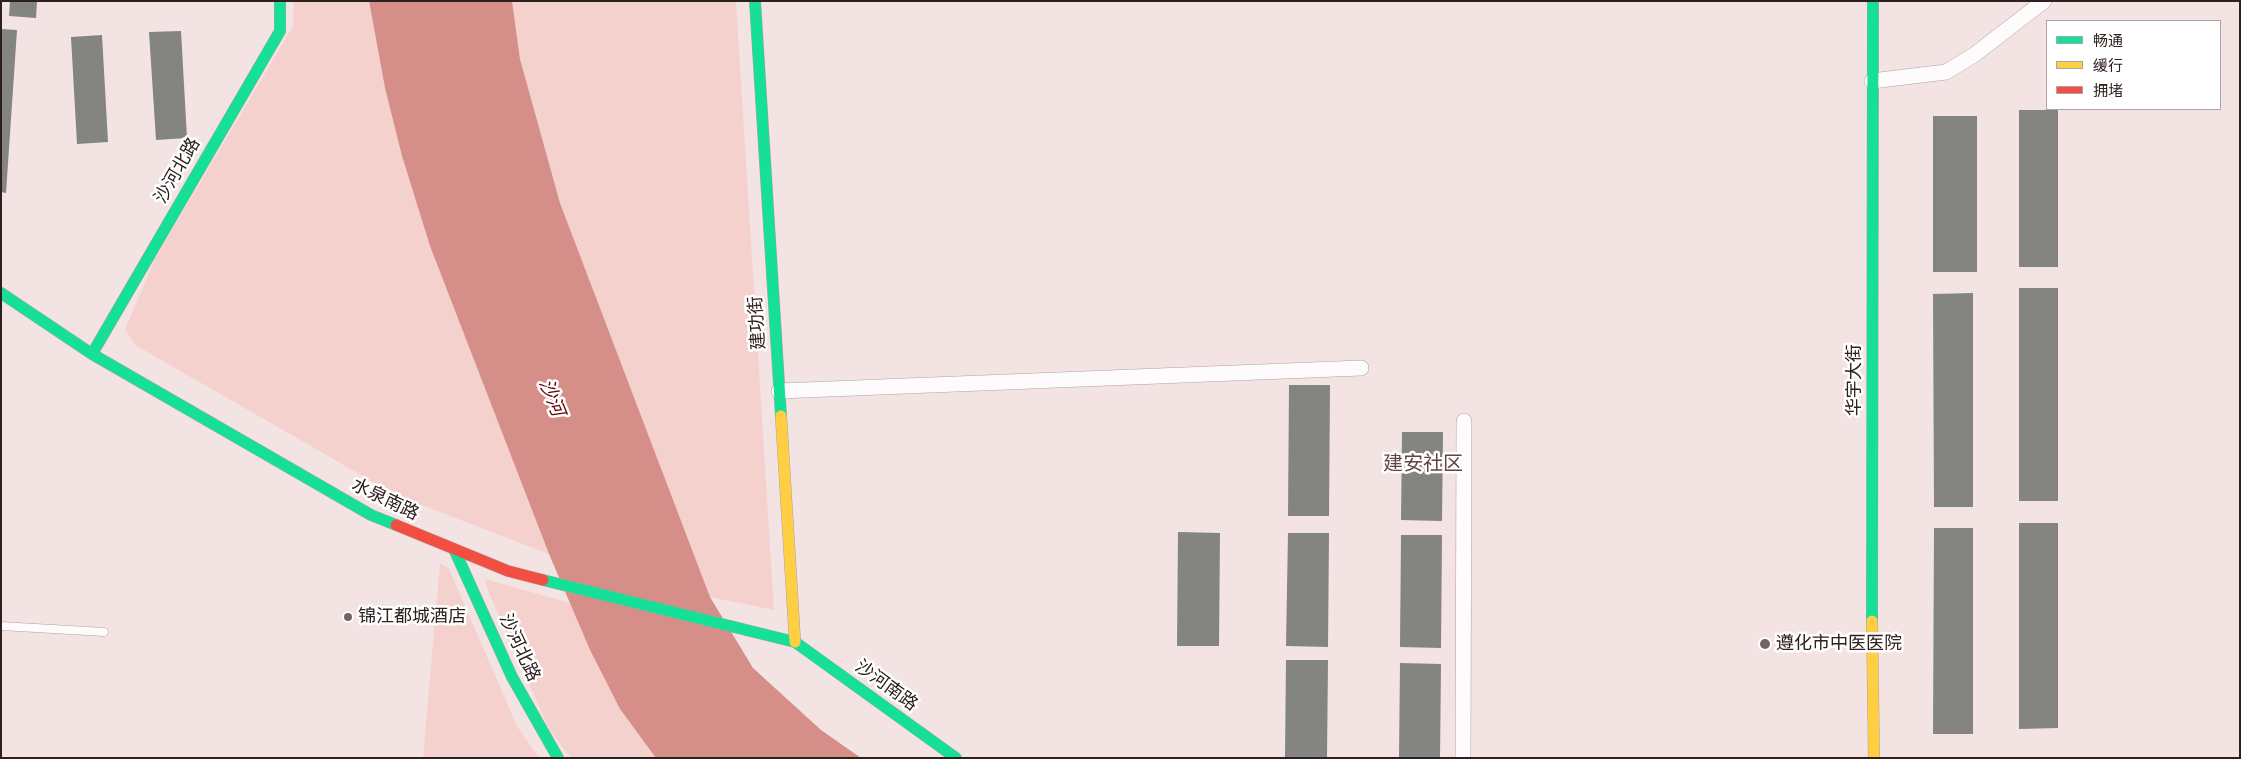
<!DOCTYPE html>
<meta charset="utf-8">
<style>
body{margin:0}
#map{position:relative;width:2241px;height:759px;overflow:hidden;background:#f3e3e2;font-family:Signika,"Noto Sans SC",sans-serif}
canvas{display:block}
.frame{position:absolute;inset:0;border:2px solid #2d201e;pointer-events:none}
.legend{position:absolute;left:2046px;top:20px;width:175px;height:90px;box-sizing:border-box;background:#fff;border:1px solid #aba6a5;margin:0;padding:6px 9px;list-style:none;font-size:15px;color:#2d201e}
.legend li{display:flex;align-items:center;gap:10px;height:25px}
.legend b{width:25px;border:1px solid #aba6a5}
</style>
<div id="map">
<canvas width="2241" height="759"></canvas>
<div class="frame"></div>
<ul class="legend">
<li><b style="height:6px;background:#16e098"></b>畅通</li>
<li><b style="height:6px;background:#ffcf43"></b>缓行</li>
<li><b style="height:6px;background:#f24e42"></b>拥堵</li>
</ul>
</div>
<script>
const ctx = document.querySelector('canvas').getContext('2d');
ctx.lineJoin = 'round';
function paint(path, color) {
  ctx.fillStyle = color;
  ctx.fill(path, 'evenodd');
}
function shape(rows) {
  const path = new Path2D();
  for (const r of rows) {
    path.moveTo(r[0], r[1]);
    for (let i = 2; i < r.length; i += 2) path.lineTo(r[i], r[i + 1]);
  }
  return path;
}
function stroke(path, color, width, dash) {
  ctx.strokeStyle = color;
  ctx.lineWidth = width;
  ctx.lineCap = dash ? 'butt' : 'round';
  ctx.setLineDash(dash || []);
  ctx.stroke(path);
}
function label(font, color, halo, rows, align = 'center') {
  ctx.font = font + ' Signika,"Noto Sans SC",sans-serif';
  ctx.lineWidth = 5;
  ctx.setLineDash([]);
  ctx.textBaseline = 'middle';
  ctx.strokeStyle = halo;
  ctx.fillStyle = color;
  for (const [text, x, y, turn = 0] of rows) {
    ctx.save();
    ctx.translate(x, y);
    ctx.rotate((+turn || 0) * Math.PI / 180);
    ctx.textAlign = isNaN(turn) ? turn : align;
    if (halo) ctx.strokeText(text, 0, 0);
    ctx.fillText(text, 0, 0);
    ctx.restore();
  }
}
const green = shape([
 [294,1,369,1,385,88,402,156,430,246,549,554,396,495,135,345,125,329,156,257,293,26],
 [512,1,736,1,774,610,710,597,560,203,520,59],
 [440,563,449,569,517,726,539,758,423,758],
 [485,579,570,603,590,650,620,709,656,758,571,758,549,729,488,591]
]);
const water = shape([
 [369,1,512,1,520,59,560,203,710,597,753,668,821,730,861,758,656,758,620,709,590,650,549,554,430,246,402,156,385,88]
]);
const building = shape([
 [10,1,37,1,36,18,9,16],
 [1,29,17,30,6,193,1,192],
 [181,31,187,138,156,140,149,32],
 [102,35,108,142,77,144,71,37],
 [2019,110,2058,110,2058,267,2019,267],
 [1933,116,1977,116,1977,272,1933,272],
 [2019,288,2058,288,2058,501,2019,501],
 [1973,293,1973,507,1934,507,1933,294],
 [1289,385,1330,385,1329,516,1288,516],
 [1402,432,1443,432,1442,521,1401,520],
 [2019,523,2058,523,2058,728,2019,729],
 [1934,528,1973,528,1973,734,1933,734],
 [1178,532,1220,533,1219,646,1177,646],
 [1288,533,1329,533,1328,647,1286,646],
 [1401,535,1442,535,1441,648,1400,647],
 [1286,660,1328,660,1327,758,1285,758],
 [1400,663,1441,664,1440,758,1399,758]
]);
const lane = shape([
 [1,626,104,632]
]);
const street = shape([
 [1872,81,1946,72,1974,55,2044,1],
 [779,391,1361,368],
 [1463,758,1464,421]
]);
const fast = shape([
 [755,1,781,416],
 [1,293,92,354,371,515,396,525],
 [92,354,280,31,280,1],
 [454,549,512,677,558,758],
 [543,580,795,642,956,758],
 [1872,621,1873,1]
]);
const slow = shape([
 [781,416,795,642],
 [1872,621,1874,758]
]);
const jam = shape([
 [396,525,508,571,543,580]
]);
const markers = [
 [348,617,5,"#726463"],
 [1765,644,6,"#726463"]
];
const streetNames = [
 ["沙河北路",178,171,-60],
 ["建功街",758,323,-94],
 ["华宇大街",1855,380,-90],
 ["水泉南路",385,500,26],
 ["沙河北路",519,648,65],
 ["沙河南路",886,686,36]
];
const poiNames = [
 ["锦江都城酒店",358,617],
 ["遵化市中医医院",1776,644]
];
const waterNames = [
 ["沙河",551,398,68]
];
const quarterNames = [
 ["建安社区",1423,465]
];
paint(green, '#f5d1ce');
paint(water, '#d58e88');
paint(building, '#848482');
stroke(lane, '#afa2a1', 9);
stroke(street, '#afa2a1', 16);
stroke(fast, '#afa2a1', 12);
stroke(slow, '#afa2a1', 12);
stroke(jam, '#afa2a1', 12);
stroke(lane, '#fdfbfb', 8);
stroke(street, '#fdfbfb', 15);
stroke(fast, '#16e098', 11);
stroke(slow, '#ffcf43', 11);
stroke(jam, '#f24e42', 11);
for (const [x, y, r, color] of markers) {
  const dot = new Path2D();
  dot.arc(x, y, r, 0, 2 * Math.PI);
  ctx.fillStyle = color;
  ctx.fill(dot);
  stroke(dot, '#fff', 2);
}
label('18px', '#2d201e', '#fff', streetNames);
label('18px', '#2d201e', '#fff', poiNames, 'left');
label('italic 19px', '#60040b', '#fff', waterNames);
label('20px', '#624542', '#fff', quarterNames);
</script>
